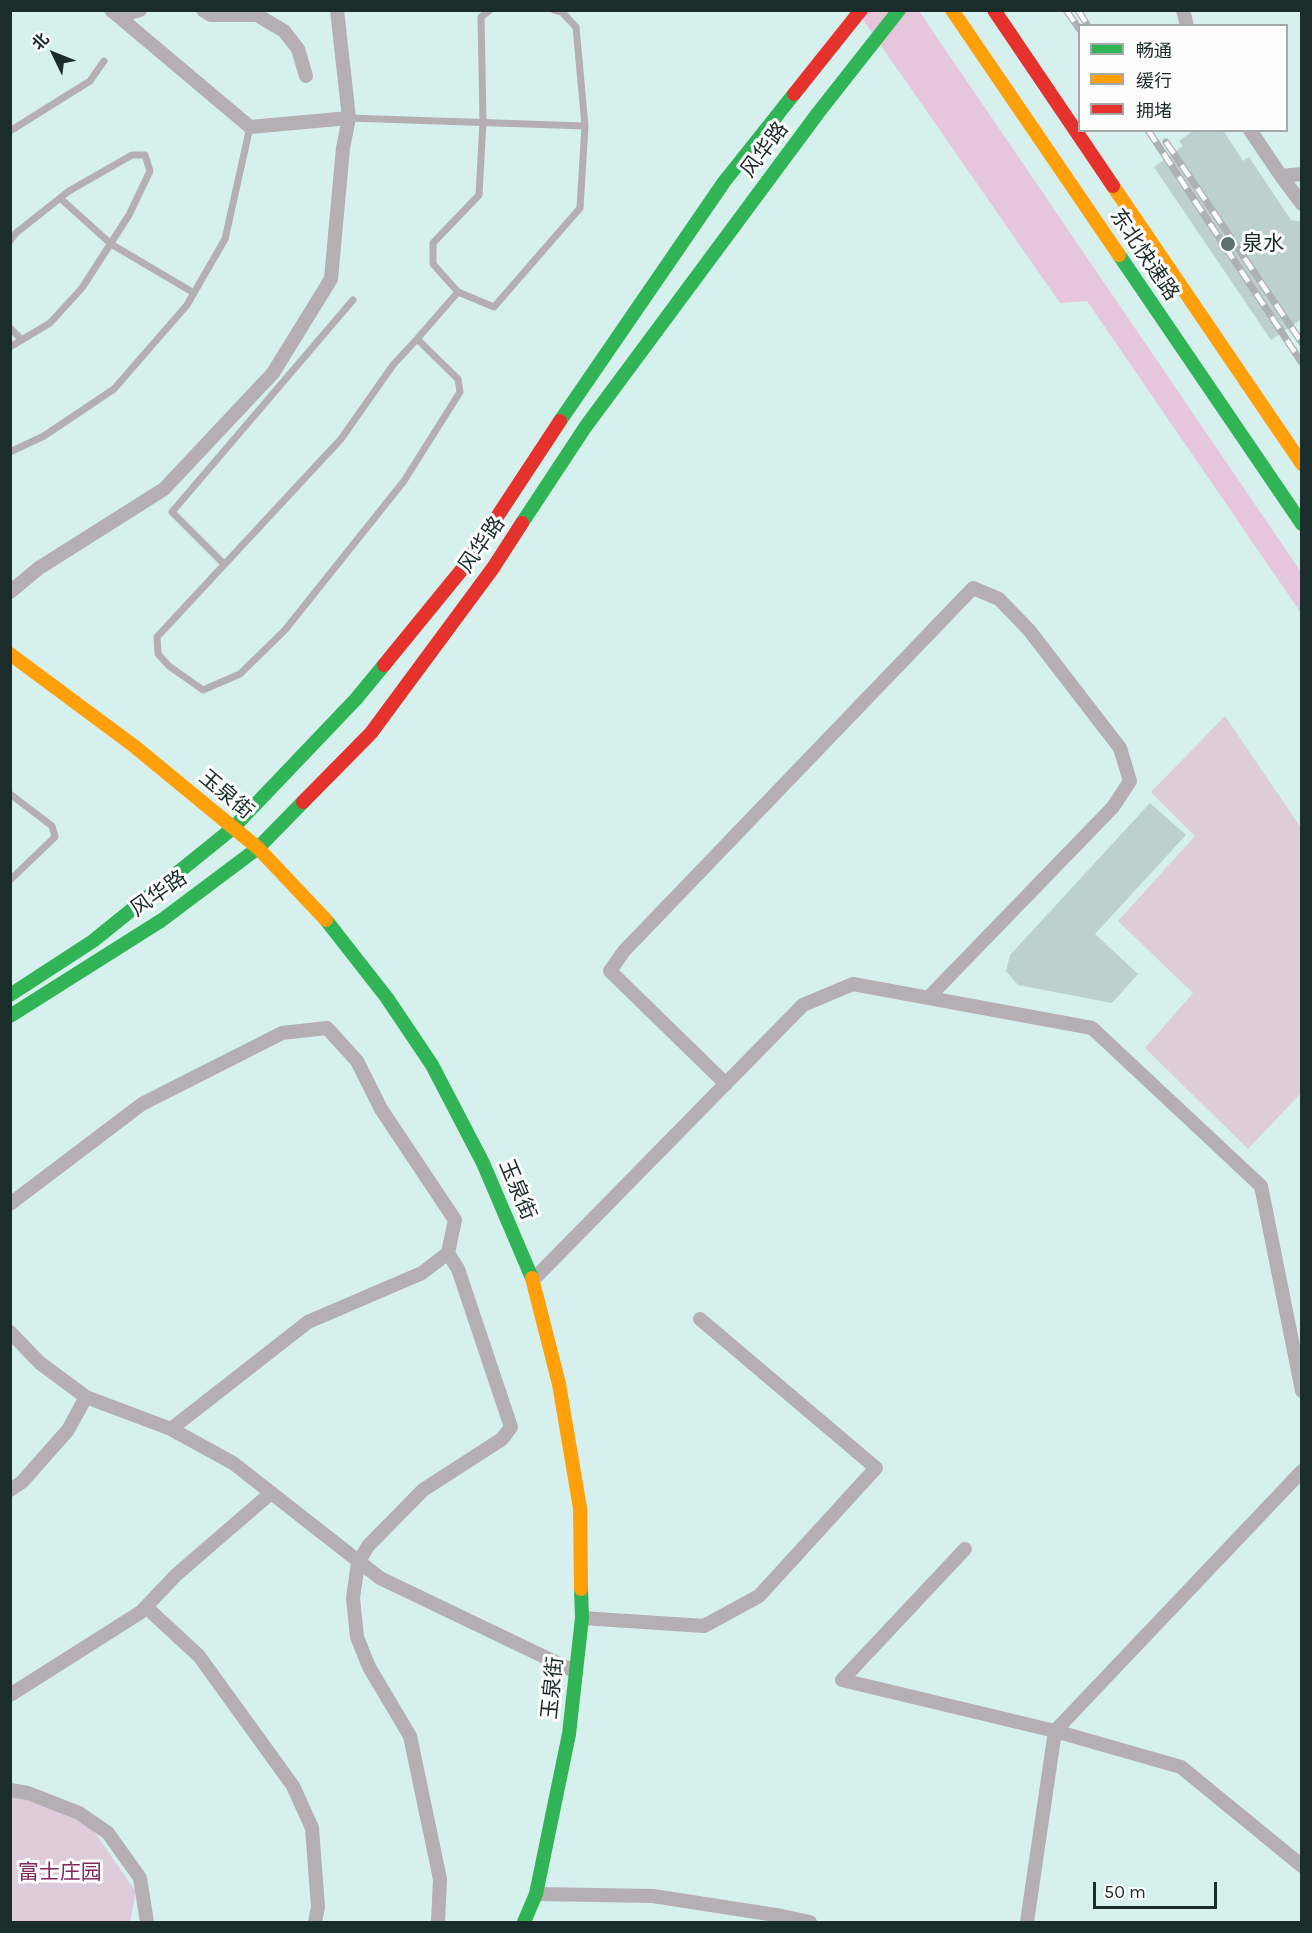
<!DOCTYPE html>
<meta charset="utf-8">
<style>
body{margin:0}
#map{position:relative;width:1312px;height:1933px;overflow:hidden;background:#d6f0ee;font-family:Karla,"Noto Sans SC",sans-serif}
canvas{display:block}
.frame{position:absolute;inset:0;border:12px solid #1b2d2b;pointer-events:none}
.legend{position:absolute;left:1078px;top:24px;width:210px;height:108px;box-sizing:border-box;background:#fdfdfd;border:2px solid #a3aaa9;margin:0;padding:8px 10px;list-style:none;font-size:18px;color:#1b2d2b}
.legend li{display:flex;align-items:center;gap:12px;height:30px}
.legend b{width:30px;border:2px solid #a3aaa9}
.north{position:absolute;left:24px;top:24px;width:60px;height:60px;-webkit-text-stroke:4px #fdfdfd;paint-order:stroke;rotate:313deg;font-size:16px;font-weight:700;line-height:24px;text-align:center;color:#1b2d2b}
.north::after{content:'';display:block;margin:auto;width:21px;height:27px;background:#1b2d2b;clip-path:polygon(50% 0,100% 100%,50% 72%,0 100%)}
.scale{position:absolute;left:1093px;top:1882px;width:124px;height:27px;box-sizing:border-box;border:3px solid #1b2d2b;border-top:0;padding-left:8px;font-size:18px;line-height:21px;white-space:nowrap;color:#1b2d2b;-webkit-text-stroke:4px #fdfdfd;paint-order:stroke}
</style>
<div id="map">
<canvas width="1312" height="1933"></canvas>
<div class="frame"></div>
<ul class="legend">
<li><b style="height:8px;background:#30b455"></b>畅通</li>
<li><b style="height:8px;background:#ff9f0a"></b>缓行</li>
<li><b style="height:8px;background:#e5322d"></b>拥堵</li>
</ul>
<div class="north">北</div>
<div class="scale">50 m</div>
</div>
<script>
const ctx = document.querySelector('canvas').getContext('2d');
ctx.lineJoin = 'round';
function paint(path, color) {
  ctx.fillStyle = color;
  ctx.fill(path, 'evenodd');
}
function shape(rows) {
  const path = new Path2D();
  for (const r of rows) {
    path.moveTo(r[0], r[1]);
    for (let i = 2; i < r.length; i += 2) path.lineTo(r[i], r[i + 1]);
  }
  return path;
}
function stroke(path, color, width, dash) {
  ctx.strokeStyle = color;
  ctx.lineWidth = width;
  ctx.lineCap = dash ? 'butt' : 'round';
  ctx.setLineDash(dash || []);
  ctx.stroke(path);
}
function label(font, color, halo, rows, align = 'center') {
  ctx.font = font + ' Karla,"Noto Sans SC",sans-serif';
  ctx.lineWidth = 6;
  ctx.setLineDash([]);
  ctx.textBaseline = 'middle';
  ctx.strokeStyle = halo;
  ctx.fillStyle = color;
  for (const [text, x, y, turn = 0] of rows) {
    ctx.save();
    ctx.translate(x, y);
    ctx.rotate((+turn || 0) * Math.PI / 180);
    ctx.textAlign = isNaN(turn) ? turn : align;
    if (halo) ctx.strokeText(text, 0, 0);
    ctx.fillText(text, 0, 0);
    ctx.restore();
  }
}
const green = shape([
 [1225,716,1301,828,1301,1093,1248,1149,1145,1048,1193,993,1118,921,1195,836,1151,792],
 [11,1797,57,1803,93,1830,136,1892,130,1922,11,1922]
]);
const forest = shape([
 [857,11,919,11,1301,572,1301,613,1087,301,1060,303]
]);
const building = shape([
 [1194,130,1223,130,1243,161,1249,157,1291,220,1302,222,1302,319,1271,340,1154,167,1183,146,1179,141],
 [1150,803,1186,835,1095,934,1138,974,1112,1003,1018,985,1006,971,1010,955]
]);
const lane = shape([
 [490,10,481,17,483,121,479,195,433,243,433,264,458,292,494,307,580,208,585,126,576,27,562,12,554,10],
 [349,118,585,126],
 [10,131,90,81,104,61],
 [60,198,111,244,194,293],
 [10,241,16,233,69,191,132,155,145,155,150,171,129,215,82,288,50,323,10,347],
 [10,328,22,340],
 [417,339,458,379,460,392,404,481,285,630,240,674,203,690,169,666,158,654,157,637,341,439,393,365,417,339,458,292],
 [10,452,44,436,114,389,187,305,225,239,250,127],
 [224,564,172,512,353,300],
 [10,794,52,826,55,837,10,880]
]);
const street = shape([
 [111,10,250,127,349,118],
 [203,10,211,15,257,15,284,31,298,49,306,76],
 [1183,10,1187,26],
 [118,16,140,10],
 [1250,130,1281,176,1302,174],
 [1281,176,1302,204],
 [10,592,39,568,164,489,273,373,331,279,343,148,349,118,337,10],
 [726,1084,610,971,624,951,973,588,999,599,1029,630,1120,748,1130,781,1113,807,928,998],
 [10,1204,142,1104,282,1033,327,1028,357,1061,381,1109,455,1220,448,1253,422,1273,308,1322,171,1429],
 [533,1280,803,1005,853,984,1092,1028,1261,1186,1302,1391],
 [10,1332,40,1363,86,1397,171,1429,233,1463,380,1578,576,1672],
 [10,1490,22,1482,68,1430,86,1397],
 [965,1549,842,1680,1055,1731,1181,1767,1302,1866],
 [146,1607,199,1656,293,1786,312,1828,318,1907,315,1922],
 [582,1618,704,1626,759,1596,876,1468,700,1319],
 [10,1695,141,1612,176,1575,271,1493],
 [10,1790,28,1793,79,1813,108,1833,140,1878,147,1922],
 [536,1894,653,1896,782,1916,810,1922],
 [438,1922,440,1879,410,1736,369,1667,357,1637,353,1598,358,1563,368,1546,423,1490,502,1439,511,1427,458,1269,448,1253],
 [1027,1922,1055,1731,1302,1471]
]);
const fast = shape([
 [1119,255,1302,524],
 [560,421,724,182,794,94],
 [522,523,586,426,818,113,899,10],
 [326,920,387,998,432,1065,483,1163,532,1278],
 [10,995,93,941,233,828,356,699,384,665],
 [10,1016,162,920,258,848,303,802],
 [524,1922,536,1894,569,1734,582,1618,581,1589]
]);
const slow = shape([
 [952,10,1119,255],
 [1113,186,1302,464],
 [10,654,134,746,258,848,326,920],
 [532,1278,559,1384,580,1508,581,1589]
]);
const jam = shape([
 [994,10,1113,186],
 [794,94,861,10],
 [384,665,464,567,560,421],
 [303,802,371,733,493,568,522,523]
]);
const rail = shape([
 [1066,10,1080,30],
 [1078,10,1088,26],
 [1148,130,1302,363],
 [1166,142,1302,343]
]);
const markers = [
 [1228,244,8,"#5c716f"]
];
const streetNames = [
 ["风华路",765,150,-53],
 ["东北快速路",1144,255,56],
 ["风华路",482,545,-55],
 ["玉泉街",226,795,40],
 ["风华路",159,894,-35],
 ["玉泉街",517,1190,67],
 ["玉泉街",553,1688,-84]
];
const poiNames = [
 ["泉水",1242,244]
];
const parkNames = [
 ["富士庄园",60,1873]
];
paint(green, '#deccda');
paint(forest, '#e6c6dc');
paint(building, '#bcd0ce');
stroke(lane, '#b5aeb3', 7);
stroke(street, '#b5aeb3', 14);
stroke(fast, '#30b455', 14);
stroke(slow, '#ff9f0a', 14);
stroke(jam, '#e5322d', 14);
stroke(rail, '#acb2b3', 7);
stroke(rail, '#fdfdfd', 4.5, [14]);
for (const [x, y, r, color] of markers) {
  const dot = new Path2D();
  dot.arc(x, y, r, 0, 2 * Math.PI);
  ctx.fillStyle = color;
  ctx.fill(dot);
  stroke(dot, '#fdfdfd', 2);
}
label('21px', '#1b2d2b', '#fdfdfd', streetNames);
label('21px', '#1b2d2b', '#fdfdfd', poiNames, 'left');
label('21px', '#832960', '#fdfdfd', parkNames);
</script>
